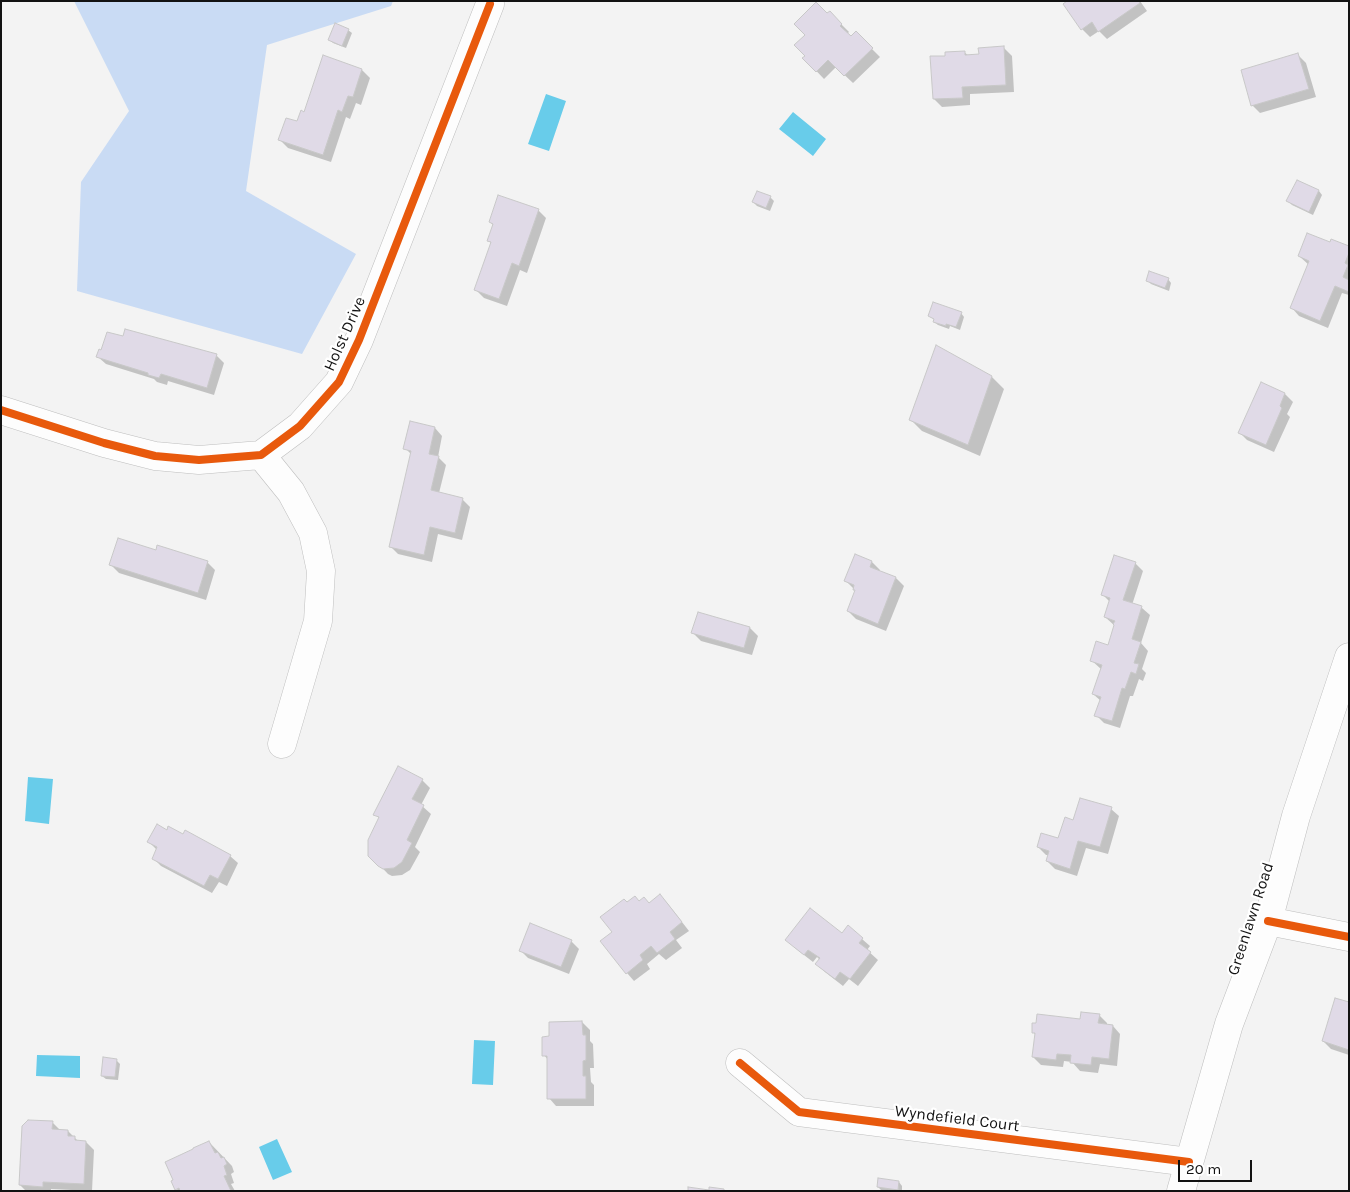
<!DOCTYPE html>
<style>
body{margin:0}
#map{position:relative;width:1350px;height:1192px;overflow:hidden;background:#f3f3f3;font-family:Karla,sans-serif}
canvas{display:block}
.frame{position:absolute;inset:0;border:2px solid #121212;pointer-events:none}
.scale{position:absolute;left:1178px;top:1160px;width:74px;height:22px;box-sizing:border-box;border:2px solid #121212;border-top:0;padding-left:6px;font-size:15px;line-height:18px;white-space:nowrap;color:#121212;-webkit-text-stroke:4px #fff;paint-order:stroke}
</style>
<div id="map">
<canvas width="1350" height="1192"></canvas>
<div class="frame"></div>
<div class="scale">20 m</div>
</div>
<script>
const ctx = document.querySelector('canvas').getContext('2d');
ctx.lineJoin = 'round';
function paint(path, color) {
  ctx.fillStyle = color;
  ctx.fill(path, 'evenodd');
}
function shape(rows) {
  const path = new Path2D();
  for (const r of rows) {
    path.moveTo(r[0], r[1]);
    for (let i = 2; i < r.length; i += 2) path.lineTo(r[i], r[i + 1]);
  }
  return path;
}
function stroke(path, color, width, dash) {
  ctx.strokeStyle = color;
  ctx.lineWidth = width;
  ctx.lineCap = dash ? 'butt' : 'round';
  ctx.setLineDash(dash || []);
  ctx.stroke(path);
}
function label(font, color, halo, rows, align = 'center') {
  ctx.font = font + ' Karla,sans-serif';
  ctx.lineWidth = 4.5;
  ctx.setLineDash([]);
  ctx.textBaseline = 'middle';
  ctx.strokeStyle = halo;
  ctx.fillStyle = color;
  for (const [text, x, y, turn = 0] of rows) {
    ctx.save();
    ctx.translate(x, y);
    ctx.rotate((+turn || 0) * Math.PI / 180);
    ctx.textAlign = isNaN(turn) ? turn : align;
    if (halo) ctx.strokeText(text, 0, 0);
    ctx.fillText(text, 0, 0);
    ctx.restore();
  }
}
const green = shape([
 [74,1,393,1,391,6,267,45,246,191,356,254,302,354,77,291,81,182,129,111]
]);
const water = shape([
 [546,94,566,101,549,151,528,144],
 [793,112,826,139,813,156,779,129],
 [28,777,53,779,49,824,25,821],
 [474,1040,495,1041,493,1085,472,1084],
 [37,1055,80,1056,80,1078,36,1076],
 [277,1139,292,1172,273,1180,259,1147]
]);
const shadow = shape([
 [1069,1,1140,1,1147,11,1107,39,1099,31,1090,37,1082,29],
 [830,13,849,32,847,34,851,38,856,33,880,57,853,83,836,67,824,79,804,58,827,15],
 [348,30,352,33,346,48,333,43,330,40],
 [1004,48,1012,56,1014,92,970,94,970,105,942,107,934,99,946,57,964,52,969,56,980,56],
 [1298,55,1306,63,1316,97,1260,113,1252,105],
 [362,70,370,78,361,105,356,103,350,119,346,117,331,162,288,148,280,140,298,123,305,113],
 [1298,181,1319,191,1322,195,1313,215,1292,205,1288,201],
 [770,197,774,201,770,211,757,206,753,202],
 [538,210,546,218,527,273,520,270,507,306,484,298,476,290,492,244,489,241,494,226,490,222],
 [1331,244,1349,247,1349,295,1342,293,1328,328,1299,316,1292,308,1309,265,1299,256],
 [1168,279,1171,283,1169,291,1151,284,1147,280],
 [961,313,964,317,960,330,950,326,949,329,938,325,934,322,935,320,929,316],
 [216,355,224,363,214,395,168,381,167,385,157,382,154,379,106,364,98,357],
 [992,377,1004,389,980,456,922,431,910,419],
 [1262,383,1285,394,1293,402,1287,414,1290,417,1274,452,1247,440,1239,432],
 [435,428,442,436,438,457,446,465,439,493,462,499,470,507,462,540,438,534,432,562,398,554,390,546,412,455,405,448],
 [156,552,207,562,215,570,206,600,119,573,111,565],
 [872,562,880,570,879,572,896,578,904,586,886,631,856,619,848,611,856,591,846,581],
 [1135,563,1143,571,1132,605,1142,608,1150,615,1141,643,1148,651,1142,669,1146,673,1143,681,1139,679,1133,696,1130,696,1120,728,1104,723,1096,715,1101,701,1093,694,1101,669,1091,660,1109,646,1115,626,1105,617,1110,602,1102,594],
 [699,614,750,628,758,636,752,655,701,641,693,633],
 [422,780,430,788,421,805,431,814,415,847,420,852,410,870,402,875,392,876,388,874,370,855,380,819,375,814],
 [1111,809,1119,816,1108,854,1086,848,1077,876,1055,869,1047,861,1049,855,1046,855,1038,847,1059,840],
 [167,831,230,856,238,863,227,886,219,882,212,893,161,866,153,858,157,850,149,842],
 [660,896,668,904,689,931,676,940,682,948,666,960,659,954,647,964,650,969,634,981,627,973,613,932,627,904,639,902,650,904],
 [842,934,862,939,870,946,867,950,878,960,858,986,849,979,843,986,825,972,817,964,820,960,817,957,813,962,795,948],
 [571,941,579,949,569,974,528,958,520,950],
 [1349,1003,1349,1055,1331,1049,1323,1041],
 [1099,1015,1107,1023,1107,1025,1113,1026,1120,1034,1117,1066,1100,1064,1098,1073,1080,1071,1072,1062,1064,1061,1063,1067,1041,1065,1033,1057,1036,1035,1033,1032,1081,1020],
 [582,1022,590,1030,590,1041,593,1044,594,1068,590,1068,591,1082,594,1085,594,1106,556,1106,549,1098,548,1060,544,1055,550,1038],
 [116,1060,120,1064,118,1080,106,1079,102,1076],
 [53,1123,61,1131,68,1131,79,1142,86,1142,94,1150,92,1191,51,1189,51,1191,26,1191,20,1185],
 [209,1142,232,1166,234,1172,231,1174,234,1183,231,1184,235,1191,178,1191,173,1181],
 [899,1182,902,1186,902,1191,882,1191,878,1187]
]);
const building = shape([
 [1067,1,1139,1,1140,3,1098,32,1092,22,1081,30,1063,4,1067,1],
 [816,2,827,13,830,11,842,24,840,26,851,36,856,31,873,48,844,76,828,60,816,72,802,58,805,56,794,45,805,35,794,24,816,2],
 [335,23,349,29,342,46,328,40,335,23],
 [1004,46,1006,85,962,87,963,98,933,99,930,56,945,56,945,52,965,51,965,55,979,54,978,48,1004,46],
 [1298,53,1309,89,1251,106,1241,70,1298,53],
 [323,55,362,69,353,97,348,96,342,112,338,110,323,155,278,140,286,118,297,121,301,110,304,112,323,55],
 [1297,180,1319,190,1309,212,1286,201,1297,180],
 [757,191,771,196,766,208,752,202,757,191],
 [498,195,539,209,519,266,512,263,499,299,474,290,491,242,487,241,493,224,489,222,498,195],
 [1307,233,1330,242,1331,239,1349,246,1349,253,1345,263,1348,265,1343,277,1349,280,1349,292,1335,286,1320,321,1290,308,1309,261,1298,256,1307,233],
 [1149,271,1169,278,1165,288,1146,281,1149,271],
 [933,302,962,312,956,327,946,324,946,326,933,322,934,319,928,316,933,302],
 [125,329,217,354,207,388,161,374,159,378,148,375,148,373,96,357,99,349,101,350,107,332,123,336,125,329],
 [936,345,992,376,968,445,909,420,936,345],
 [1261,382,1285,393,1280,406,1282,408,1266,445,1238,433,1261,382],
 [410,421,435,427,429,454,439,456,431,490,463,498,455,533,430,527,424,555,389,547,411,451,403,449,410,421],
 [118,538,156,550,157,545,208,561,198,593,109,565,118,538],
 [855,554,872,561,870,567,896,577,878,624,847,611,855,590,853,590,854,585,844,581,855,554],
 [1114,555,1136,562,1123,600,1142,606,1132,639,1141,642,1134,663,1139,664,1136,674,1131,672,1125,689,1122,688,1112,721,1094,716,1101,697,1092,694,1102,665,1090,661,1096,641,1108,645,1114,625,1113,624,1115,621,1104,617,1110,598,1101,595,1114,555],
 [698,612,750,627,744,648,691,633,698,612],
 [398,766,423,779,412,799,424,805,407,840,412,843,402,862,394,868,383,869,378,866,368,856,368,840,379,817,373,815,398,766],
 [1080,798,1112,807,1100,847,1078,841,1070,869,1046,861,1049,851,1037,847,1041,833,1058,838,1065,817,1073,820,1080,798],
 [157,824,167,830,168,826,183,834,185,830,231,855,218,879,210,875,204,886,152,859,157,847,147,842,157,824],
 [660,894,682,922,670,932,675,939,657,953,651,946,640,955,643,960,626,974,600,941,612,932,600,917,624,899,627,902,635,896,639,901,644,897,649,903,660,894],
 [810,908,842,933,848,925,863,938,859,943,871,952,850,979,840,972,835,979,815,964,820,958,808,950,804,955,785,940,810,908],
 [530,923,572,940,561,967,519,951,530,923],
 [1335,998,1349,1002,1349,1050,1322,1041,1335,998],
 [1081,1012,1100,1014,1098,1023,1113,1025,1109,1059,1092,1057,1091,1065,1070,1063,1071,1055,1057,1054,1056,1060,1032,1057,1035,1033,1032,1033,1032,1023,1036,1023,1037,1014,1080,1019,1081,1012],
 [582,1021,583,1035,586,1035,586,1060,583,1061,583,1076,586,1076,586,1099,547,1099,547,1056,542,1056,542,1037,549,1036,549,1022,582,1021],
 [103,1057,117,1059,115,1077,101,1076,103,1057],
 [28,1120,53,1121,52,1129,68,1130,68,1136,75,1136,75,1140,86,1141,84,1184,43,1182,43,1187,19,1185,22,1126,28,1120],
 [209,1141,215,1153,218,1152,221,1158,224,1157,227,1164,224,1166,227,1175,224,1176,231,1191,180,1191,179,1188,175,1190,171,1181,173,1180,165,1162,193,1149,193,1148,209,1141],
 [878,1178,899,1181,898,1190,877,1187,878,1178],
 [688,1187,709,1190,709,1187,724,1189,724,1191,688,1191,688,1187]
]);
const street = shape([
 [1,410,104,443,155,456,199,460,261,455,300,426,339,382,359,340,490,4],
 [261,455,291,492,313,533,321,571,318,621,282,744],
 [1268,921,1349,937],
 [740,1063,799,1112,1189,1162]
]);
const secondary = shape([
 [1181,1191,1229,1024,1268,921,1296,816,1349,657]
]);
const cycleway = shape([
 [1,410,104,443,155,456,199,460,261,455,300,426,339,382,359,340,490,4],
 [1268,921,1349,937],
 [740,1063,799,1112,1189,1162]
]);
const streetNames = [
 ["Holst Drive",345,334,-66],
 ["Greenlawn Road",1251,919,-72],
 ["Wyndefield Court",957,1119,7]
];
paint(green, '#c9dbf4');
paint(water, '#68ccea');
paint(shadow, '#0003');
paint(building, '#e0dae7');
stroke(building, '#c8c8c8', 1);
stroke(street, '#bebebe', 29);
stroke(secondary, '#bebebe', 29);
stroke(street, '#fdfdfd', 28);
stroke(secondary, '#fdfdfd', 28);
stroke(cycleway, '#e8590c', 8);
label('16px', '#121212', '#fff', streetNames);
</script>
